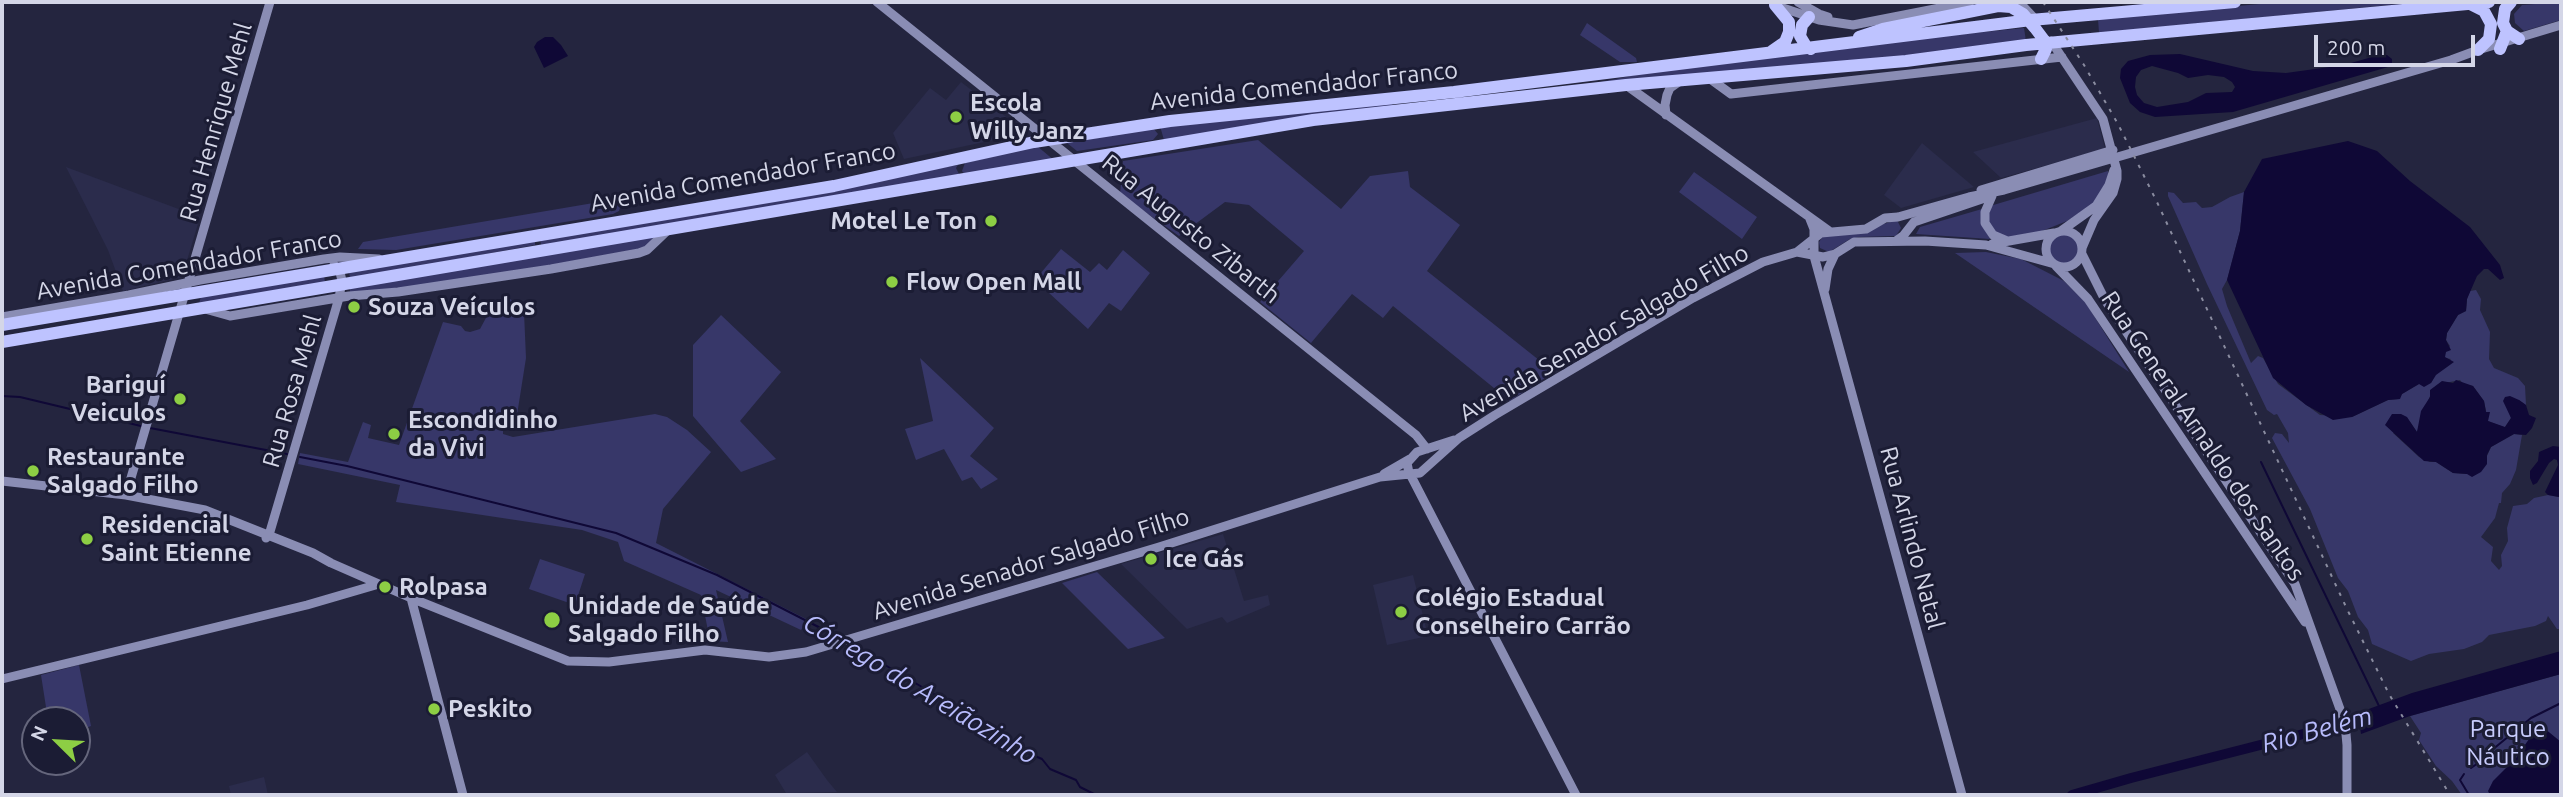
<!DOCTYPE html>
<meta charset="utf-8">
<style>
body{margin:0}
#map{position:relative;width:2563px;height:797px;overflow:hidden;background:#24253f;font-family:Ubuntu,sans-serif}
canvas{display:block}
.frame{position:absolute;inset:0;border:4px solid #d4d6e7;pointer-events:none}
.north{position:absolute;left:21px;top:706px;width:70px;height:70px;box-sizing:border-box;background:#1b1c34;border:2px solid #65667c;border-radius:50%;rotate:294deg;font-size:19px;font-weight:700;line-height:28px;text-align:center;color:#d4d6e7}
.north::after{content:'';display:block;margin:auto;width:24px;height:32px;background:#8dce44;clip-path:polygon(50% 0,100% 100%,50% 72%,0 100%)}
.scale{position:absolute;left:2314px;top:35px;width:161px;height:32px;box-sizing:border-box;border:4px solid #d4d6e7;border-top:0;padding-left:9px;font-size:21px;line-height:24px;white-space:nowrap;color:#d4d6e7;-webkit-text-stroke:5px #1b1c34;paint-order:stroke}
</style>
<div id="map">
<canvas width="2563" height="797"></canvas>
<div class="frame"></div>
<div class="north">N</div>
<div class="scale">200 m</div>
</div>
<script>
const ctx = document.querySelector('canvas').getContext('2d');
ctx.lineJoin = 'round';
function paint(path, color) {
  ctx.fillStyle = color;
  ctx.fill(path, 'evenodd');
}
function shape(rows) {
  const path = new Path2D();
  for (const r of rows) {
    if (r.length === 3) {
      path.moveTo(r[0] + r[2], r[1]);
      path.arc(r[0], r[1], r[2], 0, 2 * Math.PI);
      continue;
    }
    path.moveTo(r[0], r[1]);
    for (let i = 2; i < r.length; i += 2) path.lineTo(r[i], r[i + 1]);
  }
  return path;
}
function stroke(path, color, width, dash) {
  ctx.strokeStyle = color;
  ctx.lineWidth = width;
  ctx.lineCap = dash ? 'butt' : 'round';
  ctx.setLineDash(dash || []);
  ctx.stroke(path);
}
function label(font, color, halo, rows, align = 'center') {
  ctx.font = font + ' Ubuntu,sans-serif';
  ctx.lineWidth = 6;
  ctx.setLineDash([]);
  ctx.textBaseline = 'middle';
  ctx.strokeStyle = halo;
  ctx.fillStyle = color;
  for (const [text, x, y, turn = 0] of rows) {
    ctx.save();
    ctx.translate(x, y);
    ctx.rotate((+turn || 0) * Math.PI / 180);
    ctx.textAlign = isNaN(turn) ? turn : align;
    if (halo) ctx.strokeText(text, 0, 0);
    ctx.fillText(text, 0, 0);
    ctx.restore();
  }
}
const built = shape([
 [961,82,1027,133,904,159,893,133,930,88,946,100],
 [2097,118,2105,149,2001,178,1973,152],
 [1922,143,1974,187,1901,208,1884,195],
 [66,167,200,217,182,277,123,291,108,250],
 [1223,534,1244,601,1268,595,1270,605,1227,623,1222,617,1187,629,1121,564],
 [1413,575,1428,636,1387,645,1373,585],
 [807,752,827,780,837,792,786,793,775,775],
 [264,777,268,795,231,795,229,786]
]);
const green = shape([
 [2281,2,2420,2,2099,33,2098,19],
 [2561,2,2561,20,2524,31,2515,23,2514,14,2522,5],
 [1587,23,1636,58,1637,62,1620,62,1580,35],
 [2024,28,2026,41,1952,53,1576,87,1645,73,1903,40],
 [1393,101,1392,106,1164,140,1160,126],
 [1153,128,1158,134,1153,140,1077,151,1067,143],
 [1258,140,1341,209,1370,176,1408,171,1410,187,1460,225,1427,271,1554,372,1510,401,1393,306,1383,318,1352,294,1311,343,1260,302,1304,251,1249,205,1225,202,1179,236,1120,194,1123,161],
 [1037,146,1055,161,965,175,962,171,965,163],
 [958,165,956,168,961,178,541,245,540,238],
 [2108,171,2108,181,2093,204,2067,221,2032,235,2010,239,1999,236,1988,222,1990,206],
 [1694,172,1757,217,1742,239,1679,192],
 [2168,192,2174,193,2183,203,2196,202,2202,208,2212,207,2230,197,2244,192,2240,231,2227,280,2222,289,2227,306,2251,363,2258,356,2263,358,2278,384,2320,415,2352,417,2388,400,2399,399,2402,394,2419,384,2431,383,2435,375,2451,359,2445,358,2445,352,2450,346,2446,340,2447,333,2458,315,2466,311,2467,299,2470,291,2476,290,2481,299,2480,310,2490,332,2489,359,2494,368,2518,378,2525,386,2526,405,2519,400,2507,404,2511,418,2505,427,2503,427,2488,421,2484,401,2473,386,2463,384,2460,380,2445,383,2430,396,2417,432,2410,422,2393,433,2419,457,2430,462,2436,462,2453,473,2468,474,2487,456,2491,447,2514,434,2522,435,2516,470,2510,484,2502,493,2501,503,2499,503,2495,518,2481,537,2493,547,2491,561,2499,570,2502,566,2501,555,2508,541,2507,528,2513,506,2527,504,2534,498,2548,495,2559,497,2561,503,2561,629,2557,629,2548,616,2546,621,2535,626,2489,635,2482,642,2464,649,2429,654,2411,661,2372,644,2368,630,2358,617,2348,591,2338,578,2310,509,2272,438,2275,433,2282,434,2289,443,2288,433,2277,414,2274,415,2267,410,2207,284,2168,196],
 [623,198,619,211,613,214,396,250,358,249,363,242],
 [1982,209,1982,224,1990,239,1916,234,1920,227],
 [1897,220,1901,228,1896,236,1859,237,1850,239,1829,252,1820,248,1819,242,1824,235,1847,235],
 [2064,249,16],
 [657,235,644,250,456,282,350,293,350,286],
 [535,240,535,245,350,279,349,271],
 [1061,249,1090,272,1099,263,1107,270,1123,250,1150,273,1121,311,1109,303,1088,329,1035,280],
 [1986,252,2021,259,2064,281,2086,303,2129,372,1955,253],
 [324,274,325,283,199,304,201,296],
 [509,298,524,312,526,358,517,415,513,424,503,427,503,434,513,437,655,414,667,417,687,430,711,452,663,509,656,543,808,620,801,630,716,590,728,642,710,641,701,595,624,561,618,542,582,530,396,502,400,485,298,464,300,453,348,462,363,422,371,425,368,438,399,445,443,322,461,326,465,331,470,332,480,329,495,301],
 [721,315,781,372,740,421,776,459,741,472,693,416,693,345],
 [920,358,994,428,970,456,998,479,981,489,972,477,962,481,944,449,916,460,905,429,933,421],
 [540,559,585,574,575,605,529,589],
 [1097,572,1165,638,1128,649,1062,583],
 [79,665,91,726,77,731,77,720,48,720,41,675],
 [2561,674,2561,795,2462,795,2452,781,2436,766,2419,740,2421,733,2410,716]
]);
const water = shape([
 [545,37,553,37,561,45,568,56,544,68,534,47,537,42],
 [2180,54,2253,71,2286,73,2344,65,2379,55,2387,55,2392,59,2392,63,2388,67,2233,112,2155,117,2140,112,2130,103,2120,78,2121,69,2128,61,2150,55],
 [2152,66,2178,73,2188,78,2208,75,2224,77,2232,82,2235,87,2232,92,2206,93,2188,102,2157,107,2144,103,2137,95,2135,87,2136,77,2141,70],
 [2348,141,2377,151,2410,181,2470,227,2500,265,2504,278,2500,280,2488,269,2484,269,2477,276,2467,299,2466,311,2458,315,2447,333,2446,340,2451,350,2446,352,2445,357,2454,362,2436,375,2431,383,2424,387,2419,384,2402,394,2400,399,2388,400,2352,417,2333,420,2306,405,2273,378,2227,280,2240,231,2244,192,2262,159],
 [2456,380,2473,386,2484,401,2486,412,2490,412,2488,421,2505,427,2511,418,2503,401,2505,397,2510,396,2519,400,2526,405,2529,415,2536,418,2532,428,2526,435,2514,434,2491,447,2487,455,2487,464,2481,472,2472,477,2467,474,2453,473,2436,462,2424,461,2385,425,2392,414,2401,414,2407,417,2417,432,2421,411,2430,397,2430,390,2442,381,2453,383],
 [2553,446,2561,447,2561,503,2559,497,2548,495,2545,492,2558,465,2557,460,2554,459,2549,463,2537,483,2533,485,2530,478,2530,471,2538,461,2539,452],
 [2561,651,2561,674,2410,716,2361,734,2358,713,2412,693],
 [2544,728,2561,742,2561,795,2490,795,2488,791,2493,781,2516,758,2529,739]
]);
const stream = shape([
 [2,396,20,397,141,426],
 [150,428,287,454],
 [300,457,347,466,616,533,717,575,840,638],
 [2261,462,2379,706],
 [848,643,959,709,1021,750,1042,759,1050,769,1076,780,1080,787,1096,795],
 [2492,750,2531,718,2561,703],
 [2471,768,2481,761],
 [2464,774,2460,780,2469,795]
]);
const river = shape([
 [2072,795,2131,778,2370,717]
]);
const secondary = shape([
 [877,2,1416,435,1427,449],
 [1798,2,1819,14,1828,17],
 [2019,2,2037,21],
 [1777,6,1819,20,1853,25,1970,2],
 [2051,41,2103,119,2117,171,2117,179,2113,193,2094,220,2082,248],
 [1709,78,1731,94,2062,57],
 [1626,85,1829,231],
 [1666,115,1665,105,1667,95,1670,88,1680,81],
 [1981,190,2113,150],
 [1992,196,1985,212,1985,223,1993,235,2007,241],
 [1810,219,1814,229,1814,256,1962,795],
 [2064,249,18],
 [2061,231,2096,206,2109,185,2114,170],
 [1896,241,1903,236,1914,222,1982,199],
 [1992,244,2054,233],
 [1797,252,1823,257,1835,254,1854,242,1925,241,1986,245,2051,263],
 [2082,254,2105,300,2295,584,2345,723,2347,745,2347,795],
 [2056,266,2088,299,2305,622],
 [1825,289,1828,269,1835,254],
 [205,309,230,316,349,296,398,292,551,269,639,253,647,250,667,231],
 [2,317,129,295,200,280,324,259,340,257,379,259],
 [1409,473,1407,463,1417,452,1454,440],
 [1384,474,1410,459],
 [1410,474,1576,795],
 [2,481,126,495,205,510,313,553,331,563,411,598,568,661,609,662,705,650,769,657,806,652,1159,547,1380,477,1420,473,1459,438,1495,415,1693,298,1763,262,1797,252,1821,233,1866,229,1885,218,1898,217,1969,197,2004,190,2451,60,2478,50,2561,25],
 [126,495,270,2],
 [266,538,269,535,339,298,342,281,340,272,334,265],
 [411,598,463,795],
 [2,679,307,605,379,584]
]);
const highway = shape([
 [2511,2,2505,9,2503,23,2507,31,2519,39],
 [2470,4,2484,11,2491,24,2489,39,2478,50],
 [1809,17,1802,25,1800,36,1806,46,1811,49],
 [1859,37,1883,29,1998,6,2011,7,2023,14,2035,28,2044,40,2046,49,2041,59],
 [2500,49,2507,31],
 [1772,51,1785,42,1789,32,1789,22,1775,5],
 [2,325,834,186,1034,142,1170,121,1454,92,2031,20,2235,2],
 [2,342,1313,120,1626,85,1906,61,2026,45,2489,2]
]);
const rail = shape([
 [2043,2,2084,65,2118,124,2156,200,2347,609,2389,694,2450,795]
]);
const markers = [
 [956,117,7,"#8dce44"],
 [991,221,7,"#8dce44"],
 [892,282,7,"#8dce44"],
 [354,307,7,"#8dce44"],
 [180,399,7,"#8dce44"],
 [394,434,7,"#8dce44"],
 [33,471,7,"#8dce44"],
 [87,539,7,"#8dce44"],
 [1151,559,7,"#8dce44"],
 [385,587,7,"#8dce44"],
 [1401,612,7,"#8dce44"],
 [552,620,9,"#8dce44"],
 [434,709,7,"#8dce44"]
];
const streetNames = [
 ["Avenida Comendador Franco",1304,86,-6],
 ["Rua Henrique Mehl",216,122,-74],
 ["Avenida Comendador Franco",743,177,-10],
 ["Rua Augusto Zibarth",1191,229,39],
 ["Avenida Comendador Franco",189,265,-10],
 ["Avenida Senador Salgado Filho",1604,333,-30],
 ["Rua Rosa Mehl",292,391,-74],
 ["Rua General Arnaldo dos Santos",2203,436,56],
 ["Rua Arlindo Natal",1912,538,75],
 ["Avenida Senador Salgado Filho",1031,564,-17]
];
const poiNames = [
 ["Escola",970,103],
 ["Willy Janz",970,131],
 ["Motel Le Ton",977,221,"right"],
 ["Flow Open Mall",906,282],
 ["Souza Veículos",368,307],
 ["Bariguí",166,385,"right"],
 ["Veiculos",166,413,"right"],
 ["Escondidinho",408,420],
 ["da Vivi",408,448],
 ["Restaurante",47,457],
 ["Salgado Filho",47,485],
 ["Residencial",101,525],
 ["Saint Etienne",101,553],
 ["Ice Gás",1165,559],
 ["Rolpasa",399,587],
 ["Colégio Estadual",1415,598],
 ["Conselheiro Carrão",1415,626],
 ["Unidade de Saúde",568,606],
 ["Salgado Filho",568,634],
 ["Peskito",448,709]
];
const parkNames = [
 ["Parque",2508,729],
 ["Náutico",2508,757]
];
const waterNames = [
 ["Córrego do Areiãozinho",920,689,31],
 ["Rio Belém",2317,730,-15]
];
paint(built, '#2b2c4c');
paint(green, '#373769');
paint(water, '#0f0836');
stroke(stream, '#0f0836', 2);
stroke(river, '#0f0836', 10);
stroke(secondary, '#8a8db4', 9);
stroke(highway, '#bec3ff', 12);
stroke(rail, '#8a8ca0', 2, [3.5, 7]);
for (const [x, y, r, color] of markers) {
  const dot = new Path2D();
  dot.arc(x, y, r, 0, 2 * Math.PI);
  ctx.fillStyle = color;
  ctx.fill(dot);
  stroke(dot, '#1b1c34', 2.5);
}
label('24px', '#d4d6e7', '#1b1c34', streetNames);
label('bold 24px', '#d4d6e7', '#1b1c34', poiNames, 'left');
label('24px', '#c8ccfd', '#1b1c34', parkNames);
label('italic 26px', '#b7bbfc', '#1b1c34', waterNames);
</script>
